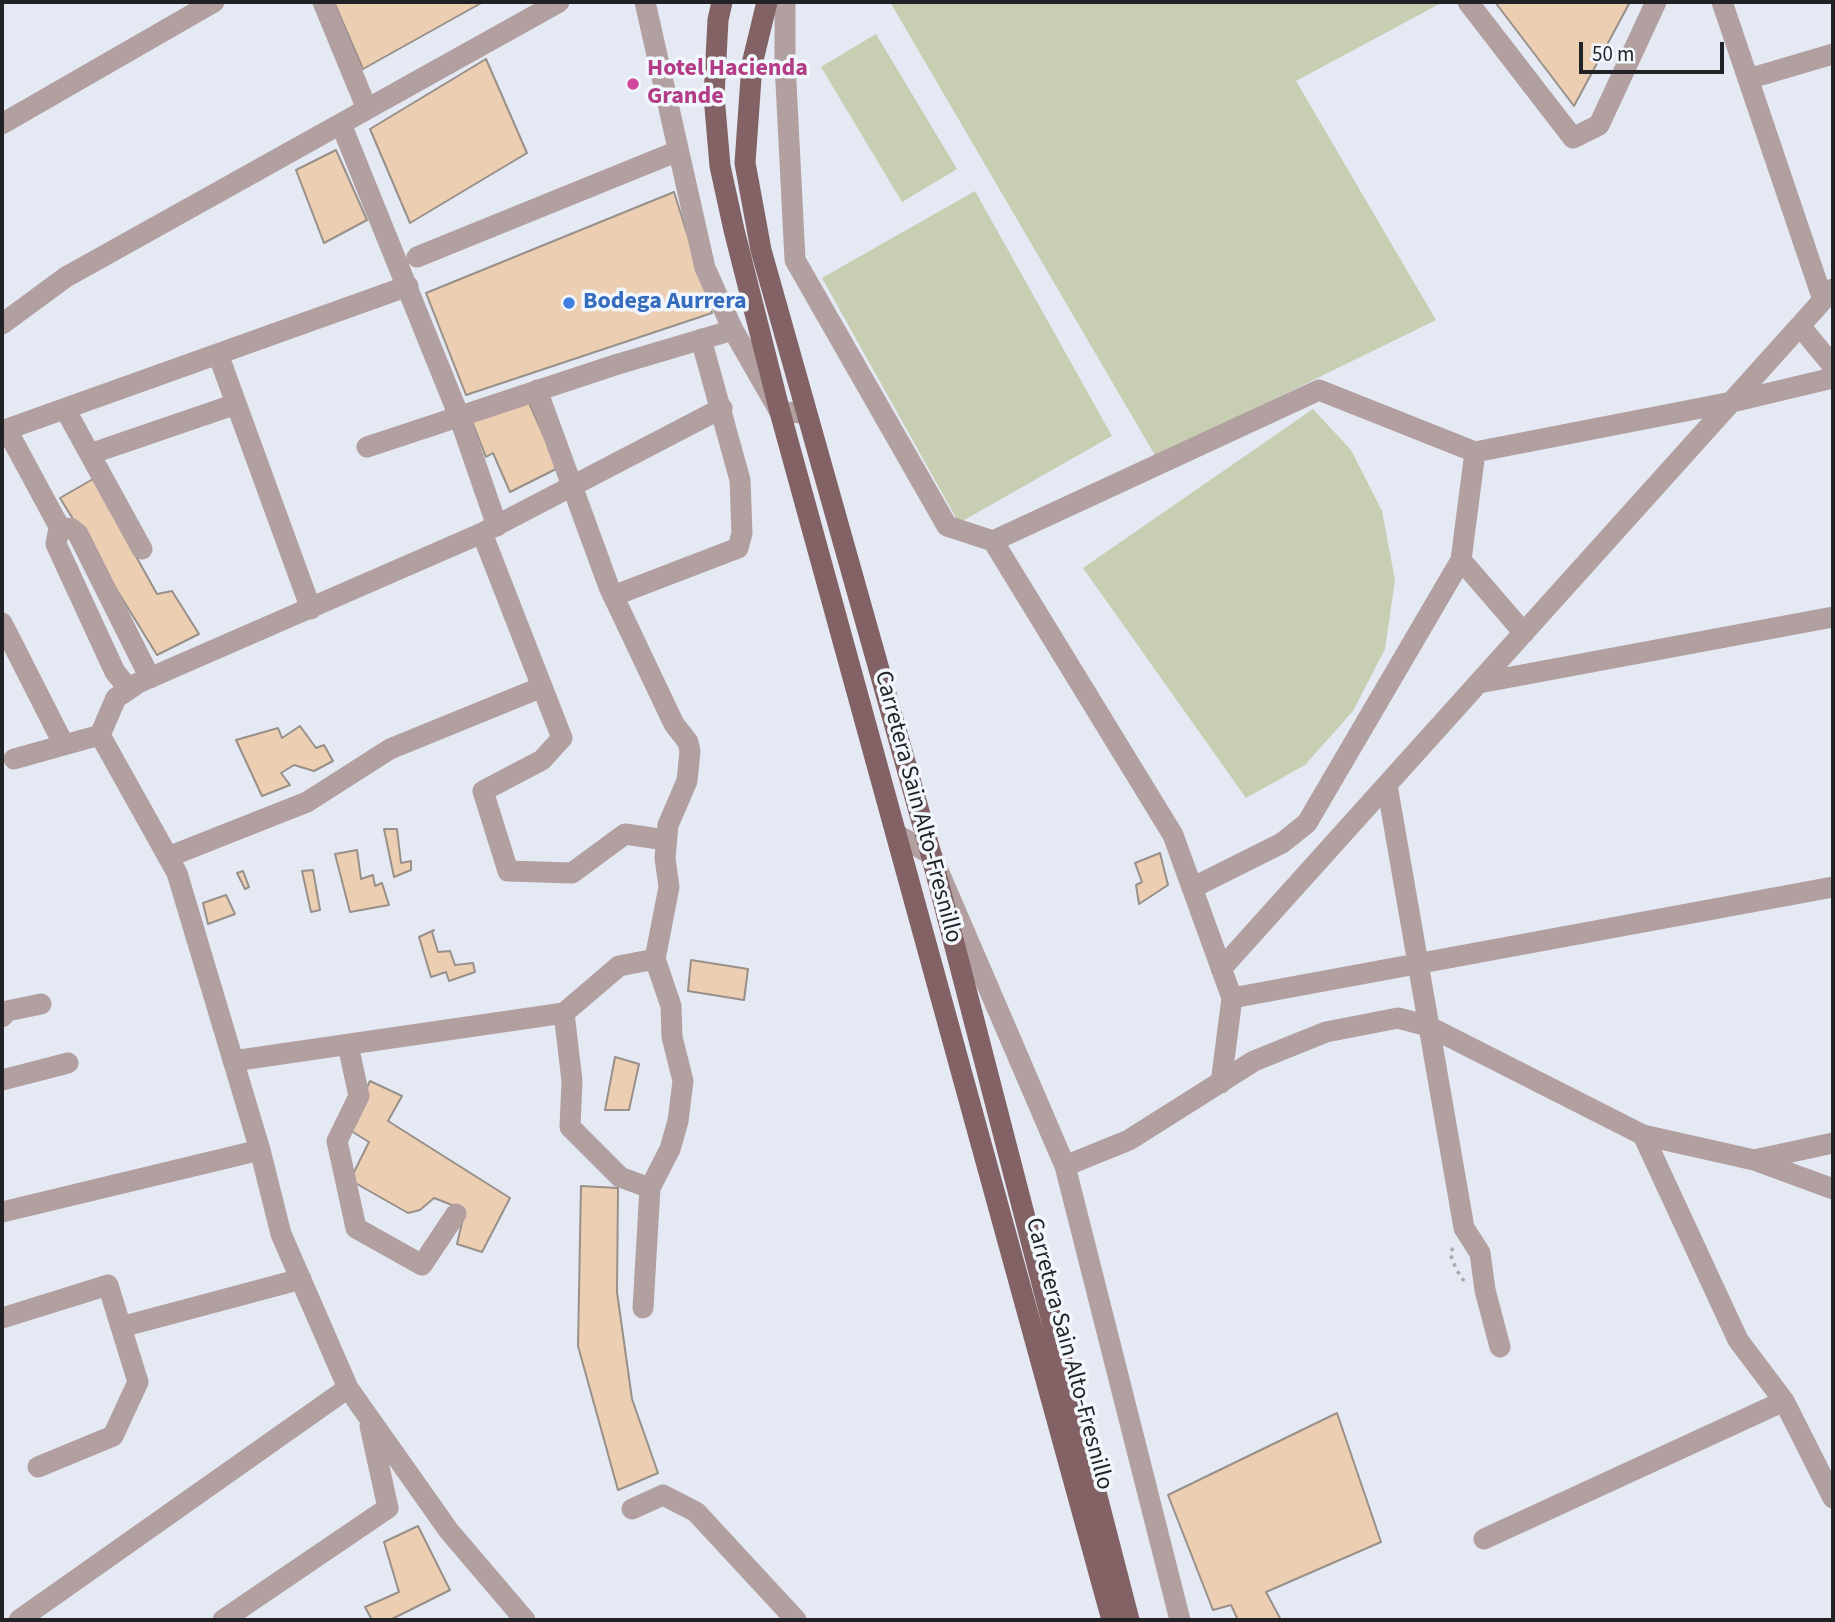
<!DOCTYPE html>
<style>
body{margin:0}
#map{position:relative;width:1835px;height:1622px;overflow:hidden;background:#e4e9f3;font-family:"Source Sans 3",sans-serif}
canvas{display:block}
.frame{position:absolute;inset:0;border:4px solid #202225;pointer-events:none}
.scale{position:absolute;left:1579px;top:42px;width:145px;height:32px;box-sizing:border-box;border:4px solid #202225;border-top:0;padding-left:9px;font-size:21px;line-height:24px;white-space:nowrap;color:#202225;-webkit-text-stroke:5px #f2f7fe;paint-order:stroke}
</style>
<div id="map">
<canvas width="1835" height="1622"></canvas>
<div class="frame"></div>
<div class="scale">50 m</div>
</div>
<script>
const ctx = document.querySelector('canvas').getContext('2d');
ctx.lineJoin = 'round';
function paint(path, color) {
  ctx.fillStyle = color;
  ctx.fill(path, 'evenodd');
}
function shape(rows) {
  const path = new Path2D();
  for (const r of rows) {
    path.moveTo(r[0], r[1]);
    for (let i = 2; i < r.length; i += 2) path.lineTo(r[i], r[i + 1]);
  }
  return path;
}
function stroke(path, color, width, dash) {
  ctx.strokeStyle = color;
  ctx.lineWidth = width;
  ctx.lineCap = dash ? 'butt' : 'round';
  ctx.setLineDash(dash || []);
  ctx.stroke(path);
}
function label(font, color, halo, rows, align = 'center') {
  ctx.font = font + ' "Source Sans 3",sans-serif';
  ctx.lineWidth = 7;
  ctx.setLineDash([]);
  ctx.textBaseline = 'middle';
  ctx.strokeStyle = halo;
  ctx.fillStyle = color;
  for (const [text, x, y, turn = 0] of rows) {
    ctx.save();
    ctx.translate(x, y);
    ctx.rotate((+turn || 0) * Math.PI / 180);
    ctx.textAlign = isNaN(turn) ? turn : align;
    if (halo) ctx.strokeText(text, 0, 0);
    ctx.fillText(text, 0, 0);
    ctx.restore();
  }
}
const green = shape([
 [890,2,1443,2,1296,81,1436,320,1156,457],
 [876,34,957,169,902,202,821,67],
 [975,191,1112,436,959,523,822,278],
 [1313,409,1351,450,1382,511,1395,580,1385,649,1353,711,1305,765,1246,798,1083,568]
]);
const building = shape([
 [334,2,483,2,363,69,334,2],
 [1495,2,1630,2,1574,106,1495,2],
 [486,59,527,153,410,223,370,129,486,59],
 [336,150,367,220,324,243,296,170,336,150],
 [674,192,712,313,466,395,426,293,674,192],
 [527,398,558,468,510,492,493,453,486,457,471,419,527,398],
 [93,479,157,594,172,591,199,634,157,655,60,498,93,479],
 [300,726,316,748,324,745,333,761,314,771,294,765,281,773,290,785,262,796,236,740,278,728,282,738,300,726],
 [384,829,397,829,401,863,411,861,411,870,394,877,384,829],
 [357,850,361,879,373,875,375,886,382,883,389,905,350,912,335,854,357,850],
 [1160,853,1168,885,1139,904,1136,885,1142,882,1135,863,1160,853],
 [313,870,320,910,311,912,302,871,313,870],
 [243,871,249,887,245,889,237,873,243,871],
 [226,895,235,914,208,924,203,903,226,895],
 [434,930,432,932,438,952,450,951,455,965,473,963,475,972,449,981,446,972,431,977,419,937,434,930],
 [691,960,748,969,744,1000,688,991,691,960],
 [615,1057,639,1064,629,1110,605,1110,615,1057],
 [370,1081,402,1096,388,1121,510,1198,482,1252,457,1244,465,1210,434,1198,420,1210,408,1213,350,1180,369,1142,348,1129,370,1081],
 [581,1186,618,1188,617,1292,632,1399,658,1473,618,1490,578,1346,581,1186],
 [1337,1413,1381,1542,1266,1592,1281,1620,1238,1620,1231,1605,1213,1610,1168,1495,1337,1413],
 [418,1526,450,1590,390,1620,372,1620,365,1607,399,1592,384,1542,418,1526]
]);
const path = shape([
 [1453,1248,1450,1253,1456,1269,1464,1281]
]);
const minor = shape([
 [323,2,367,109],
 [645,2,705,268,733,330,780,412,805,413],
 [785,2,785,63,795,260,947,526,993,541,1173,835,1232,998,1221,1083],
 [1468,2,1573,138,1599,125,1656,2],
 [1722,2,1823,300],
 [1748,79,1833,54],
 [2,124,214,2],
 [341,124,459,416,497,526],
 [417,257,678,151],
 [2,324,66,277,559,2],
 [1800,326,1833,366],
 [218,354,311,609],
 [537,390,609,587,674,724,688,742,690,751,687,781,668,825,665,858,669,887,655,959,671,1006,672,1037,683,1081,678,1121,670,1149,650,1188,643,1308],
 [65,409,142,549],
 [7,430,61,530],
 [2,431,408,286],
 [367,447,615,365,733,330],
 [1475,452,1461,560,1524,633],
 [90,454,236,404],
 [482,533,562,738,542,760,483,791,508,871,572,873,625,834,666,840],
 [993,541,1319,390,1475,452,1732,402,1833,378],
 [613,596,738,548,742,533,740,480,701,339],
 [2,623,64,745],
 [1479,683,1833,617],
 [129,689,115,672,56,544,58,533,64,528,72,529,78,534,150,678],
 [100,735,177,873,260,1150,281,1234,348,1388,449,1531,525,1620],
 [14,759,100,735,116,698,138,683,482,533,722,408],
 [1387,785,1464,1228,1480,1253,1485,1290,1500,1347],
 [899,836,931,854,1065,1166,1180,1620],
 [168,857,307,802,390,749,542,687],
 [1192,888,1282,843,1307,823,1461,560],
 [1221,969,1833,289],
 [1232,998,1833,887],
 [564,1013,572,1081,570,1127,620,1177,650,1188],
 [2,1017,7,1011,41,1004],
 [348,1045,359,1096,337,1141,356,1228,422,1265,456,1214],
 [233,1061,564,1013,619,966,655,959],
 [2,1080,68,1063],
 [1643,1135,1738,1340,1784,1401,1833,1498],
 [1754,1160,1833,1143],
 [1065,1166,1129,1140,1254,1061,1326,1032,1398,1018,1428,1026,1643,1135,1754,1160,1833,1189],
 [2,1212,260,1150],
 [2,1318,108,1285,138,1382,113,1436,38,1467],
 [121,1327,301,1279],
 [632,1509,663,1495,696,1512,796,1620],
 [1484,1539,1784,1401],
 [19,1620,348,1388],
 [223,1620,388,1508,370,1426]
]);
const major = shape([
 [722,2,718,20,714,96,720,166,734,230,780,412,1112,1620],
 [767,2,752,64,745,163,761,250,931,854,1129,1620]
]);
const markers = [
 [633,84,7,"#d1479c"],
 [569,303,7,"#3f7fe0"]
];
const hotelNames = [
 ["Hotel Hacienda",647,70],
 ["Grande",647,98]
];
const shopNames = [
 ["Bodega Aurrera",583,303]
];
const streetNames = [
 ["Carretera Sain Alto-Fresnillo",917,807,75],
 ["Carretera Sain Alto-Fresnillo",1068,1354,75]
];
paint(green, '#c7ceb1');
paint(building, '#ecceb3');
stroke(building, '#99908a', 2);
stroke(path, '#a6aab2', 3.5, [3.5, 5]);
stroke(minor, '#b29fa0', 21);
stroke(major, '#826264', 21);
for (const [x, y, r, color] of markers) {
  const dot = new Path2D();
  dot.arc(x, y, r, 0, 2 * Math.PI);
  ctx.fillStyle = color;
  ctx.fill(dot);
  stroke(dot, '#f2f7fe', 2.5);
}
label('bold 24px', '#b23c85', '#f2f7fe', hotelNames, 'left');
label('bold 24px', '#366cbe', '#f2f7fe', shopNames, 'left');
label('24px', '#202225', '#f2f7fe', streetNames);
</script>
